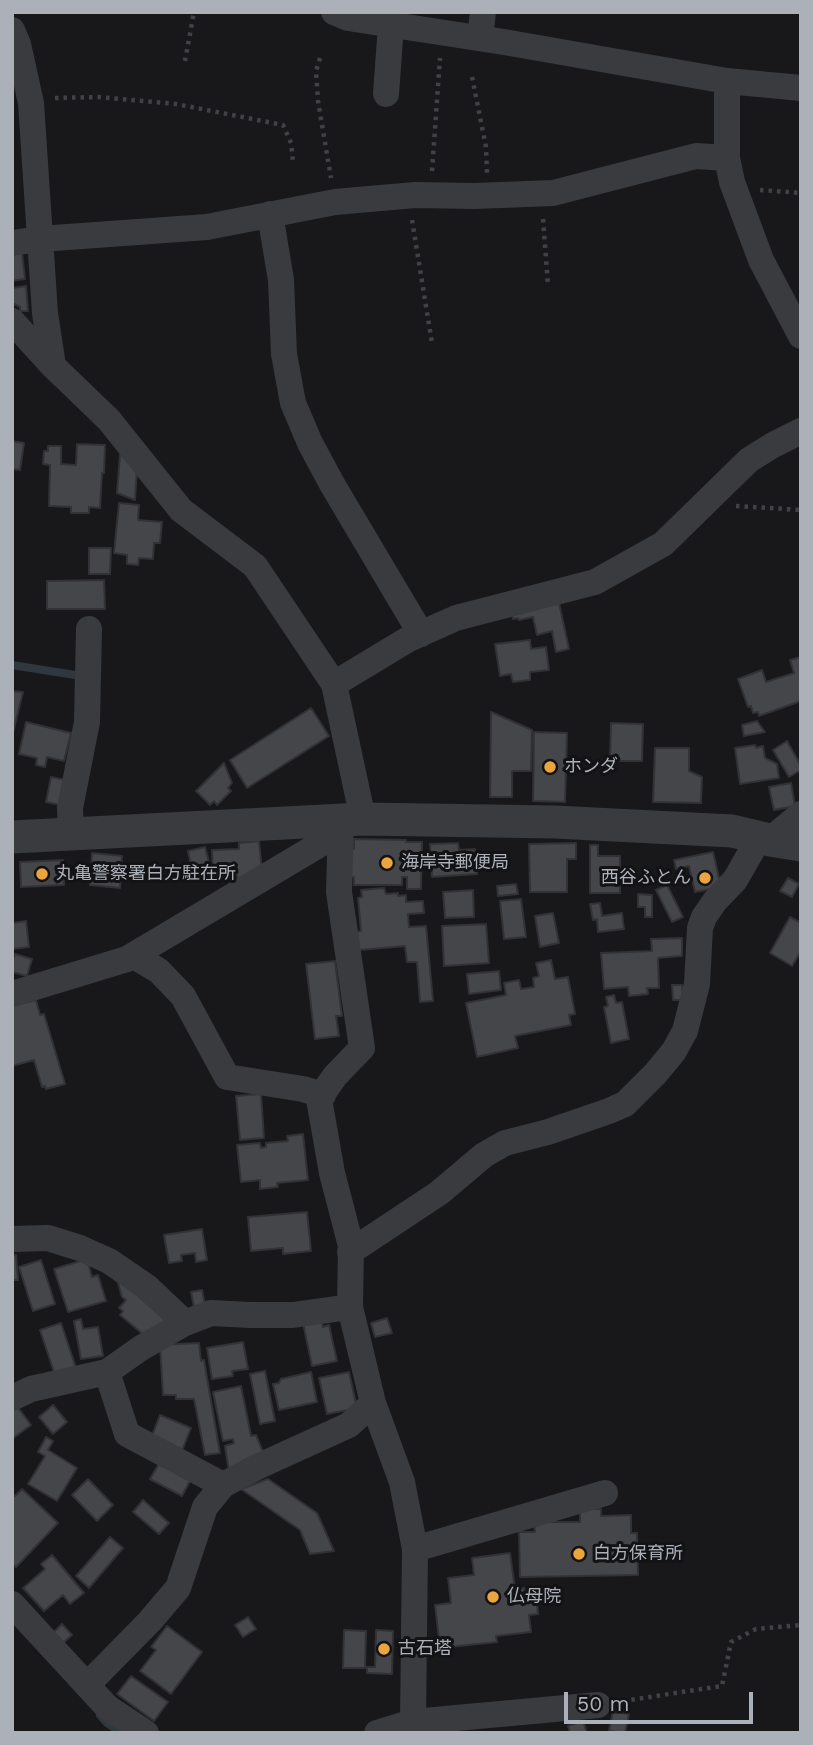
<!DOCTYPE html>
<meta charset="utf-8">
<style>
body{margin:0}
#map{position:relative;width:813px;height:1745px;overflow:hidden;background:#18181a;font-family:"Work Sans",sans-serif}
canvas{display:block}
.frame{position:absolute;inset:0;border:14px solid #abb0b9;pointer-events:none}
.scale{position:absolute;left:564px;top:1692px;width:189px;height:32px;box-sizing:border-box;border:4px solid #abb0b9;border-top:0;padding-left:9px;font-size:21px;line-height:24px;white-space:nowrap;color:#abb0b9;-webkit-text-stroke:5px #131315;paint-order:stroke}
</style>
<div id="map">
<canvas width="813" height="1745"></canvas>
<div class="frame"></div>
<div class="scale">50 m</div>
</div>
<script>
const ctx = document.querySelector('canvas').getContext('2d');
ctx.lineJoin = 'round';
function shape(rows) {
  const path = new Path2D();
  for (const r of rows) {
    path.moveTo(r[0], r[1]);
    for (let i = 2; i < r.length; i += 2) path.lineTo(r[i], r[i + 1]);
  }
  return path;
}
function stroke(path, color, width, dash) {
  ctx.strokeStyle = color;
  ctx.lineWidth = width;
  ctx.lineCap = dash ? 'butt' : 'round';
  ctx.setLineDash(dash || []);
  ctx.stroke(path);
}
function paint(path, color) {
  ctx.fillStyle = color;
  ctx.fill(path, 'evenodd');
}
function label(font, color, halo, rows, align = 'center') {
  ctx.font = font + ' "Work Sans","Noto Sans JP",sans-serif';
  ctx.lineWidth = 6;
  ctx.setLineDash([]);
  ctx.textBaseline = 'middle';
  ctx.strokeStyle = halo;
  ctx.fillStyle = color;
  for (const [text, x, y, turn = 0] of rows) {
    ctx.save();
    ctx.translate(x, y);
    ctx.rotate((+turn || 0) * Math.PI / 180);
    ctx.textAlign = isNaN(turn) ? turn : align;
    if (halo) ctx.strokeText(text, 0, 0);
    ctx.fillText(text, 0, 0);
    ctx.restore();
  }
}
const stream = shape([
 [12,665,75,675],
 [100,1715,107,1723,122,1733]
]);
const building = shape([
 [22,253,25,279,12,281,12,254,22,253],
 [26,286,28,311,20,311,20,307,12,303,12,288,26,286],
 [12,441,24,443,20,470,12,469,12,441],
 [77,444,105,445,104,473,102,473,100,508,89,507,89,513,71,513,71,507,49,506,50,465,43,464,44,451,48,451,48,446,61,446,61,464,76,465,77,444],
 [120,455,126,456,137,468,135,500,117,493,120,455],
 [119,503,139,505,138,520,162,522,160,543,154,543,153,559,139,558,138,565,127,564,127,555,114,553,119,503],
 [89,548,111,548,110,574,89,574,89,548],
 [104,580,105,609,47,609,47,581,104,580],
 [559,603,569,649,556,652,552,631,537,635,533,617,519,620,518,618,513,619,512,613,559,603],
 [530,640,531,649,546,647,549,670,530,672,530,680,513,682,511,674,500,676,495,644,530,640],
 [801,657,801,701,759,716,758,712,753,713,751,706,748,707,738,679,762,670,766,682,794,673,790,660,801,657],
 [12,691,23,692,13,733,12,732,12,691],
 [311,708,329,736,247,788,230,760,311,708],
 [491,712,532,730,531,771,512,771,512,797,490,797,491,712],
 [757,721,765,732,744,736,742,725,757,721],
 [26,722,71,733,64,761,47,757,45,767,36,765,37,758,19,754,26,722],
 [611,723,643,724,642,761,610,761,611,723],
 [534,732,567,733,565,802,533,801,534,732],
 [787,741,801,766,801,770,789,777,773,750,787,741],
 [755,745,756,748,763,746,765,758,777,764,779,778,740,784,735,748,755,745],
 [655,748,689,748,689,771,702,777,701,803,653,802,655,748],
 [224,763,232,783,228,788,231,791,217,805,214,801,210,805,196,791,224,763],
 [51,777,65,780,61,805,46,802,51,777],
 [791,783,795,806,774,810,769,787,791,783],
 [354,839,406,840,406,842,422,842,421,889,407,889,407,877,402,877,402,885,354,885,354,877,350,877,350,849,354,849,354,839],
 [259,841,262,871,237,883,237,876,220,877,220,873,213,874,212,850,239,849,239,843,259,841],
 [458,843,459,850,475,849,477,874,432,877,430,844,458,843],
 [576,843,576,859,567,859,567,892,530,892,529,844,576,843],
 [590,845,598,845,598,856,620,856,620,893,590,893,590,845],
 [205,847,210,866,192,871,188,851,205,847],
 [713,852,721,887,695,892,689,866,676,869,674,860,713,852],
 [92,853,122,856,120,888,90,885,92,853],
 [63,860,64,885,21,887,20,862,63,860],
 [788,878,799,884,792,897,780,891,788,878],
 [516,884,518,894,498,896,497,886,516,884],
 [667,885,683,917,672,922,656,890,667,885],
 [384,888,386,894,398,893,398,896,406,895,406,902,423,901,424,913,408,914,409,927,426,926,433,1001,420,1002,417,962,407,962,405,946,359,950,357,932,361,931,358,898,362,897,361,890,384,888],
 [473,890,474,917,445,918,443,892,473,890],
 [638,894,652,895,652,917,645,917,645,907,638,907,638,894],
 [521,899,526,937,504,939,500,901,521,899],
 [600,903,602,916,622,913,624,929,598,932,597,919,593,920,590,904,600,903],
 [553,913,559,943,540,947,535,916,553,913],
 [790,917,801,923,801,951,792,966,770,953,790,917],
 [26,921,29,947,12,949,12,923,26,921],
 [486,924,489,963,444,966,442,926,486,924],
 [682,938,682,956,658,958,659,988,647,988,648,994,629,996,628,987,604,989,601,953,652,951,651,939,682,938],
 [15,954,32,959,27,976,12,972,12,962,15,954],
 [551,960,555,979,568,977,575,1014,569,1015,571,1025,515,1036,518,1048,477,1057,466,1003,506,995,504,983,519,980,521,989,534,987,533,978,539,976,536,963,551,960],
 [335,961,342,1016,336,1016,339,1036,315,1039,306,964,335,961],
 [499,971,501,990,469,994,467,974,499,971],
 [672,985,682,985,683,1000,673,1000,672,985],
 [614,995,616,1003,622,1002,629,1039,611,1043,604,1007,608,1006,606,997,614,995],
 [36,1000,40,1015,44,1014,65,1084,46,1089,45,1086,42,1087,34,1060,12,1066,12,1006,36,1000],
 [261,1094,264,1138,240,1140,236,1096,261,1094],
 [303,1134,308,1180,277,1183,278,1187,260,1189,260,1180,241,1182,237,1145,260,1143,261,1148,266,1147,266,1143,288,1141,287,1136,303,1134],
 [307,1212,311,1251,283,1254,283,1248,251,1251,248,1217,307,1212],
 [202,1229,207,1260,196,1262,195,1253,181,1255,182,1261,169,1263,164,1235,202,1229],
 [12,1255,16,1255,18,1280,12,1280,12,1255],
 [87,1259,92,1277,98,1275,106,1301,68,1312,54,1269,87,1259],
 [41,1260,55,1304,33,1311,19,1267,41,1260],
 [120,1280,166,1320,150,1340,120,1315,123,1311,119,1308,126,1300,122,1297,118,1283,120,1280],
 [202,1290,206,1310,195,1312,191,1292,202,1290],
 [387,1318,392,1333,375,1337,371,1323,387,1318],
 [81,1319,83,1329,98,1327,103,1356,81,1359,74,1321,81,1319],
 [321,1320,323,1327,329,1325,337,1361,312,1366,303,1323,321,1320],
 [61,1323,78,1374,57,1381,40,1330,61,1323],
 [243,1342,248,1369,232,1371,233,1376,212,1379,207,1348,243,1342],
 [199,1343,201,1361,204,1360,220,1453,205,1455,194,1399,176,1399,176,1395,163,1395,160,1345,199,1343],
 [265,1371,275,1421,260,1424,250,1374,265,1371],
 [311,1372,317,1402,279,1410,273,1384,279,1383,281,1379,311,1372],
 [349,1372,357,1408,327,1414,319,1378,349,1372],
 [241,1386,251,1436,256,1435,265,1457,229,1472,225,1446,234,1443,233,1439,223,1441,213,1392,241,1386],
 [16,1405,31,1425,12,1439,12,1408,16,1405],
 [53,1405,67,1422,53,1434,39,1417,53,1405],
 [160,1415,191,1428,181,1453,150,1441,160,1415],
 [46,1437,53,1441,48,1450,77,1468,57,1501,28,1484,45,1456,38,1452,46,1437],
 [160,1462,191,1479,182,1496,150,1479,160,1462],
 [88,1479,113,1505,97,1521,72,1495,88,1479],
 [268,1479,317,1513,334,1551,310,1554,300,1530,241,1489,268,1479],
 [22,1489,58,1523,16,1567,12,1564,12,1493,15,1496,22,1489],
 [143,1500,169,1523,159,1534,133,1512,143,1500],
 [580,1509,601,1509,601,1516,631,1515,631,1533,637,1533,638,1575,520,1577,519,1532,535,1532,534,1522,580,1522,580,1509],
 [110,1537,123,1548,89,1588,76,1576,110,1537],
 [510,1553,515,1589,524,1588,525,1592,536,1591,538,1614,529,1615,531,1632,496,1636,497,1642,440,1648,435,1605,451,1603,448,1578,474,1575,472,1558,510,1553],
 [52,1555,84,1593,70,1604,63,1595,44,1611,23,1588,45,1569,41,1564,52,1555],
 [248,1617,256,1629,243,1637,235,1625,248,1617],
 [62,1624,72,1635,62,1644,52,1634,62,1624],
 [167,1626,202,1652,171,1694,140,1671,156,1650,151,1647,167,1626],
 [344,1630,366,1631,365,1668,343,1668,344,1630],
 [376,1630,393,1631,392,1674,367,1673,367,1667,375,1667,376,1630],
 [131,1676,168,1702,154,1721,117,1694,131,1676],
 [613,1711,629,1714,625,1733,609,1731,613,1711],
 [583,1721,587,1733,570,1733,568,1726,583,1721]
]);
const path = shape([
 [320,58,316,71,318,101,331,178],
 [185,61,194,12],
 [472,77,486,147,487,173],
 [55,98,98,97,176,104,283,125,291,143,293,162],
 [432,171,440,58],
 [760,190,801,193],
 [543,219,548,285],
 [412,220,432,343],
 [736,506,801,510],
 [623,1701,722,1686,731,1642,756,1629,801,1625]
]);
const minor = shape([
 [334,12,348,18,504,42,727,81,801,88],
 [12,30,18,44,31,103,45,313,53,366,109,420,181,510,255,566,334,684,363,819],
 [480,38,483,12],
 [386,94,391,25],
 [727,158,727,81],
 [270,214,281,280,284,354,293,403,310,443,332,484,421,634],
 [12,243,40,239,207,227,335,202,415,195,475,196,553,193,696,156,727,158,732,182,761,260,801,336],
 [12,321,53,366],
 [334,684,407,640,456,618,595,582,663,544,749,460,773,445,801,431],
 [341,820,339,892,362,1048,335,1076,319,1099,332,1173,351,1246,350,1307,373,1403,402,1482,415,1549,413,1722,418,1733],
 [71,834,70,808,87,722,89,629],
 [770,840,801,814],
 [134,956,159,971,183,996,227,1077,303,1089,323,1095],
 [12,994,127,959,327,840,341,820],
 [12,1239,48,1238,80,1248,109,1261,147,1287,185,1323,211,1313,251,1315,293,1315,350,1307],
 [350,1252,439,1193,484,1155,505,1143,548,1132,609,1111,625,1104,656,1073,674,1051,685,1031,697,984,700,928,704,917,715,901,735,880,759,838],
 [107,1372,127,1434,223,1485],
 [12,1398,31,1389,107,1372,141,1348,185,1323],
 [415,1549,605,1493],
 [12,1604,107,1707,146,1733],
 [87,1685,150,1621,178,1588,205,1507,223,1485,257,1467,349,1425,373,1403],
 [377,1733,413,1722,598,1705]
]);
const tertiary = shape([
 [12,837,363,819,555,822,732,831,770,840,801,845]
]);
const markers = [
 [550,767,7,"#eba53f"],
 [387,863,7,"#eba53f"],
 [42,874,7,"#eba53f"],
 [705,878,7,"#eba53f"],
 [579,1554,7,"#eba53f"],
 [493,1597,7,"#eba53f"],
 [384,1649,7,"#eba53f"]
];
const poiNames = [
 ["ホンダ",564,767],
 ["海岸寺郵便局",401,863],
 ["丸亀警察署白方駐在所",56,874],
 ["西谷ふとん",691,878,"right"],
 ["白方保育所",593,1554],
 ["仏母院",507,1597],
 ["古石塔",398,1649]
];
stroke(stream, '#2e383e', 8);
paint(building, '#45464a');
stroke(building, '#323236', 2);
stroke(path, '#3f4246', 4.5, [3.5, 5]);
stroke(minor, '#393b3f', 26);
stroke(tertiary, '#393b3f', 33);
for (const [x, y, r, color] of markers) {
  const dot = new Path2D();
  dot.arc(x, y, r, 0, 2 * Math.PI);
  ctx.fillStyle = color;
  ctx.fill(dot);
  stroke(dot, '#131315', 2.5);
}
label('18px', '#abb0b9', '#131315', poiNames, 'left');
</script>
